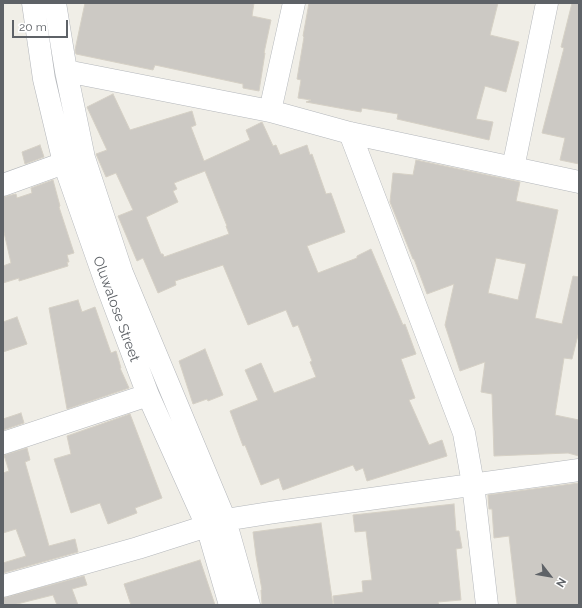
<!DOCTYPE html>
<style>
body{margin:0}
#map{position:relative;width:582px;height:608px;overflow:hidden;background:#f0eee7;font-family:Raleway,sans-serif}
canvas{display:block}
.frame{position:absolute;inset:0;border:4px solid #5e6267;pointer-events:none}
.north{position:absolute;left:530px;top:556px;width:40px;height:40px;-webkit-text-stroke:3px #fff;paint-order:stroke;rotate:121deg;font-size:11px;font-weight:700;line-height:16px;text-align:center;color:#5e6267}
.north::after{content:'';display:block;margin:auto;width:14px;height:18px;background:#5e6267;clip-path:polygon(50% 0,100% 100%,50% 72%,0 100%)}
.scale{position:absolute;left:12px;top:20px;width:56px;height:18px;box-sizing:border-box;border:2px solid #5e6267;border-top:0;padding-left:5px;font-size:12px;line-height:14px;white-space:nowrap;color:#5e6267;-webkit-text-stroke:3px #fff;paint-order:stroke}
</style>
<div id="map">
<canvas width="582" height="608"></canvas>
<div class="frame"></div>
<div class="north">N</div>
<div class="scale">20 m</div>
</div>
<script>
const ctx = document.querySelector('canvas').getContext('2d');
ctx.lineJoin = 'round';
function paint(path, color) {
  ctx.fillStyle = color;
  ctx.fill(path, 'evenodd');
}
function shape(rows) {
  const path = new Path2D();
  for (const r of rows) {
    path.moveTo(r[0], r[1]);
    for (let i = 2; i < r.length; i += 2) path.lineTo(r[i], r[i + 1]);
  }
  return path;
}
function stroke(path, color, width, dash) {
  ctx.strokeStyle = color;
  ctx.lineWidth = width;
  ctx.lineCap = dash ? 'butt' : 'round';
  ctx.setLineDash(dash || []);
  ctx.stroke(path);
}
function label(font, color, halo, rows, align = 'center') {
  ctx.font = font + ' Raleway,sans-serif';
  ctx.lineWidth = 3;
  ctx.setLineDash([]);
  ctx.textBaseline = 'middle';
  ctx.strokeStyle = halo;
  ctx.fillStyle = color;
  for (const [text, x, y, turn = 0] of rows) {
    ctx.save();
    ctx.translate(x, y);
    ctx.rotate((+turn || 0) * Math.PI / 180);
    ctx.textAlign = isNaN(turn) ? turn : align;
    if (halo) ctx.strokeText(text, 0, 0);
    ctx.fillText(text, 0, 0);
    ctx.restore();
  }
}
const building = shape([
 [85,3,254,3,252,16,271,20,264,53,265,53,259,91,243,88,243,84,155,65,153,70,76,54,75,50,85,3],
 [309,3,498,3,490,35,519,42,506,92,485,86,476,119,493,122,489,140,397,119,398,114,362,108,361,112,306,102,311,100,298,98,301,80,297,79,304,37,303,36,309,3],
 [572,3,579,3,579,164,560,160,565,138,542,133,564,48,561,47,572,3],
 [113,94,130,130,192,111,196,125,191,127,204,161,250,140,246,130,262,122,273,146,276,145,280,155,307,145,310,155,312,154,326,194,331,193,345,232,307,246,318,273,357,258,357,256,371,249,403,325,405,324,416,354,401,359,415,398,409,400,429,445,442,440,447,456,367,481,363,468,356,471,353,465,283,490,279,478,261,485,245,445,243,446,230,411,258,400,245,370,261,363,274,393,316,377,310,362,312,361,298,325,293,327,286,310,248,325,223,265,175,281,176,285,158,293,143,258,137,261,118,216,133,210,116,173,106,177,96,154,107,150,87,107,113,94],
 [205,171,227,226,226,226,229,234,164,257,163,254,161,254,146,217,178,202,173,191,177,189,174,183,205,171],
 [40,145,44,157,25,164,22,152,40,145],
 [416,160,520,182,516,201,558,210,535,318,562,324,573,276,579,277,579,331,572,359,564,358,555,415,579,420,579,456,568,453,494,456,492,394,481,392,485,362,460,371,445,325,454,284,427,294,414,259,413,259,390,202,393,173,413,175,416,160],
 [496,258,526,264,518,300,488,293,496,258],
 [53,180,60,206,59,207,74,253,67,255,69,262,67,262,68,266,19,281,19,278,3,283,3,266,11,263,3,228,3,197,16,194,17,198,32,193,31,188,53,180],
 [78,300,82,312,95,307,111,353,116,351,121,368,120,368,129,388,67,409,49,308,78,300],
 [17,317,27,344,3,352,3,322,17,317],
 [205,349,223,395,208,401,207,399,193,404,179,361,205,349],
 [21,413,24,423,3,430,3,419,21,413],
 [130,414,162,498,135,508,137,513,108,524,100,503,71,513,54,459,71,454,67,436,130,414],
 [27,448,30,460,25,462,49,546,75,539,78,552,3,573,3,563,26,556,16,529,3,533,3,473,9,471,4,455,27,448],
 [579,483,579,605,517,605,509,536,494,538,492,509,489,509,488,495,579,483],
 [454,504,456,531,459,531,462,548,456,549,461,600,438,602,439,605,334,605,333,596,363,592,362,581,372,580,366,531,355,532,353,515,454,504],
 [321,523,333,605,262,605,261,590,262,590,256,556,253,532,321,523],
 [200,560,215,605,131,605,124,584,200,560],
 [84,576,87,585,72,589,78,605,57,605,53,595,13,605,3,605,3,598,84,576]
]);
const minor = shape([
 [33,3,44,79,64,163,105,280,148,395,207,526,230,605],
 [55,3,66,71,84,158,122,273,225,520,249,605],
 [66,71,270,111,350,133,579,182],
 [270,111,294,3],
 [350,133,464,433,473,484,487,605],
 [513,168,547,3],
 [3,185,64,163],
 [3,443,148,395],
 [225,520,269,513,579,470],
 [3,586,138,548,207,526]
]);
const streetNames = [
 ["Oluwalose Street",116,309,70]
];
paint(building, '#ccc9c4');
stroke(building, '#d5d0c5', 1);
stroke(minor, '#b4b7bb', 23);
stroke(minor, '#fff', 22);
label('14px', '#5e6267', '#fff', streetNames);
</script>
